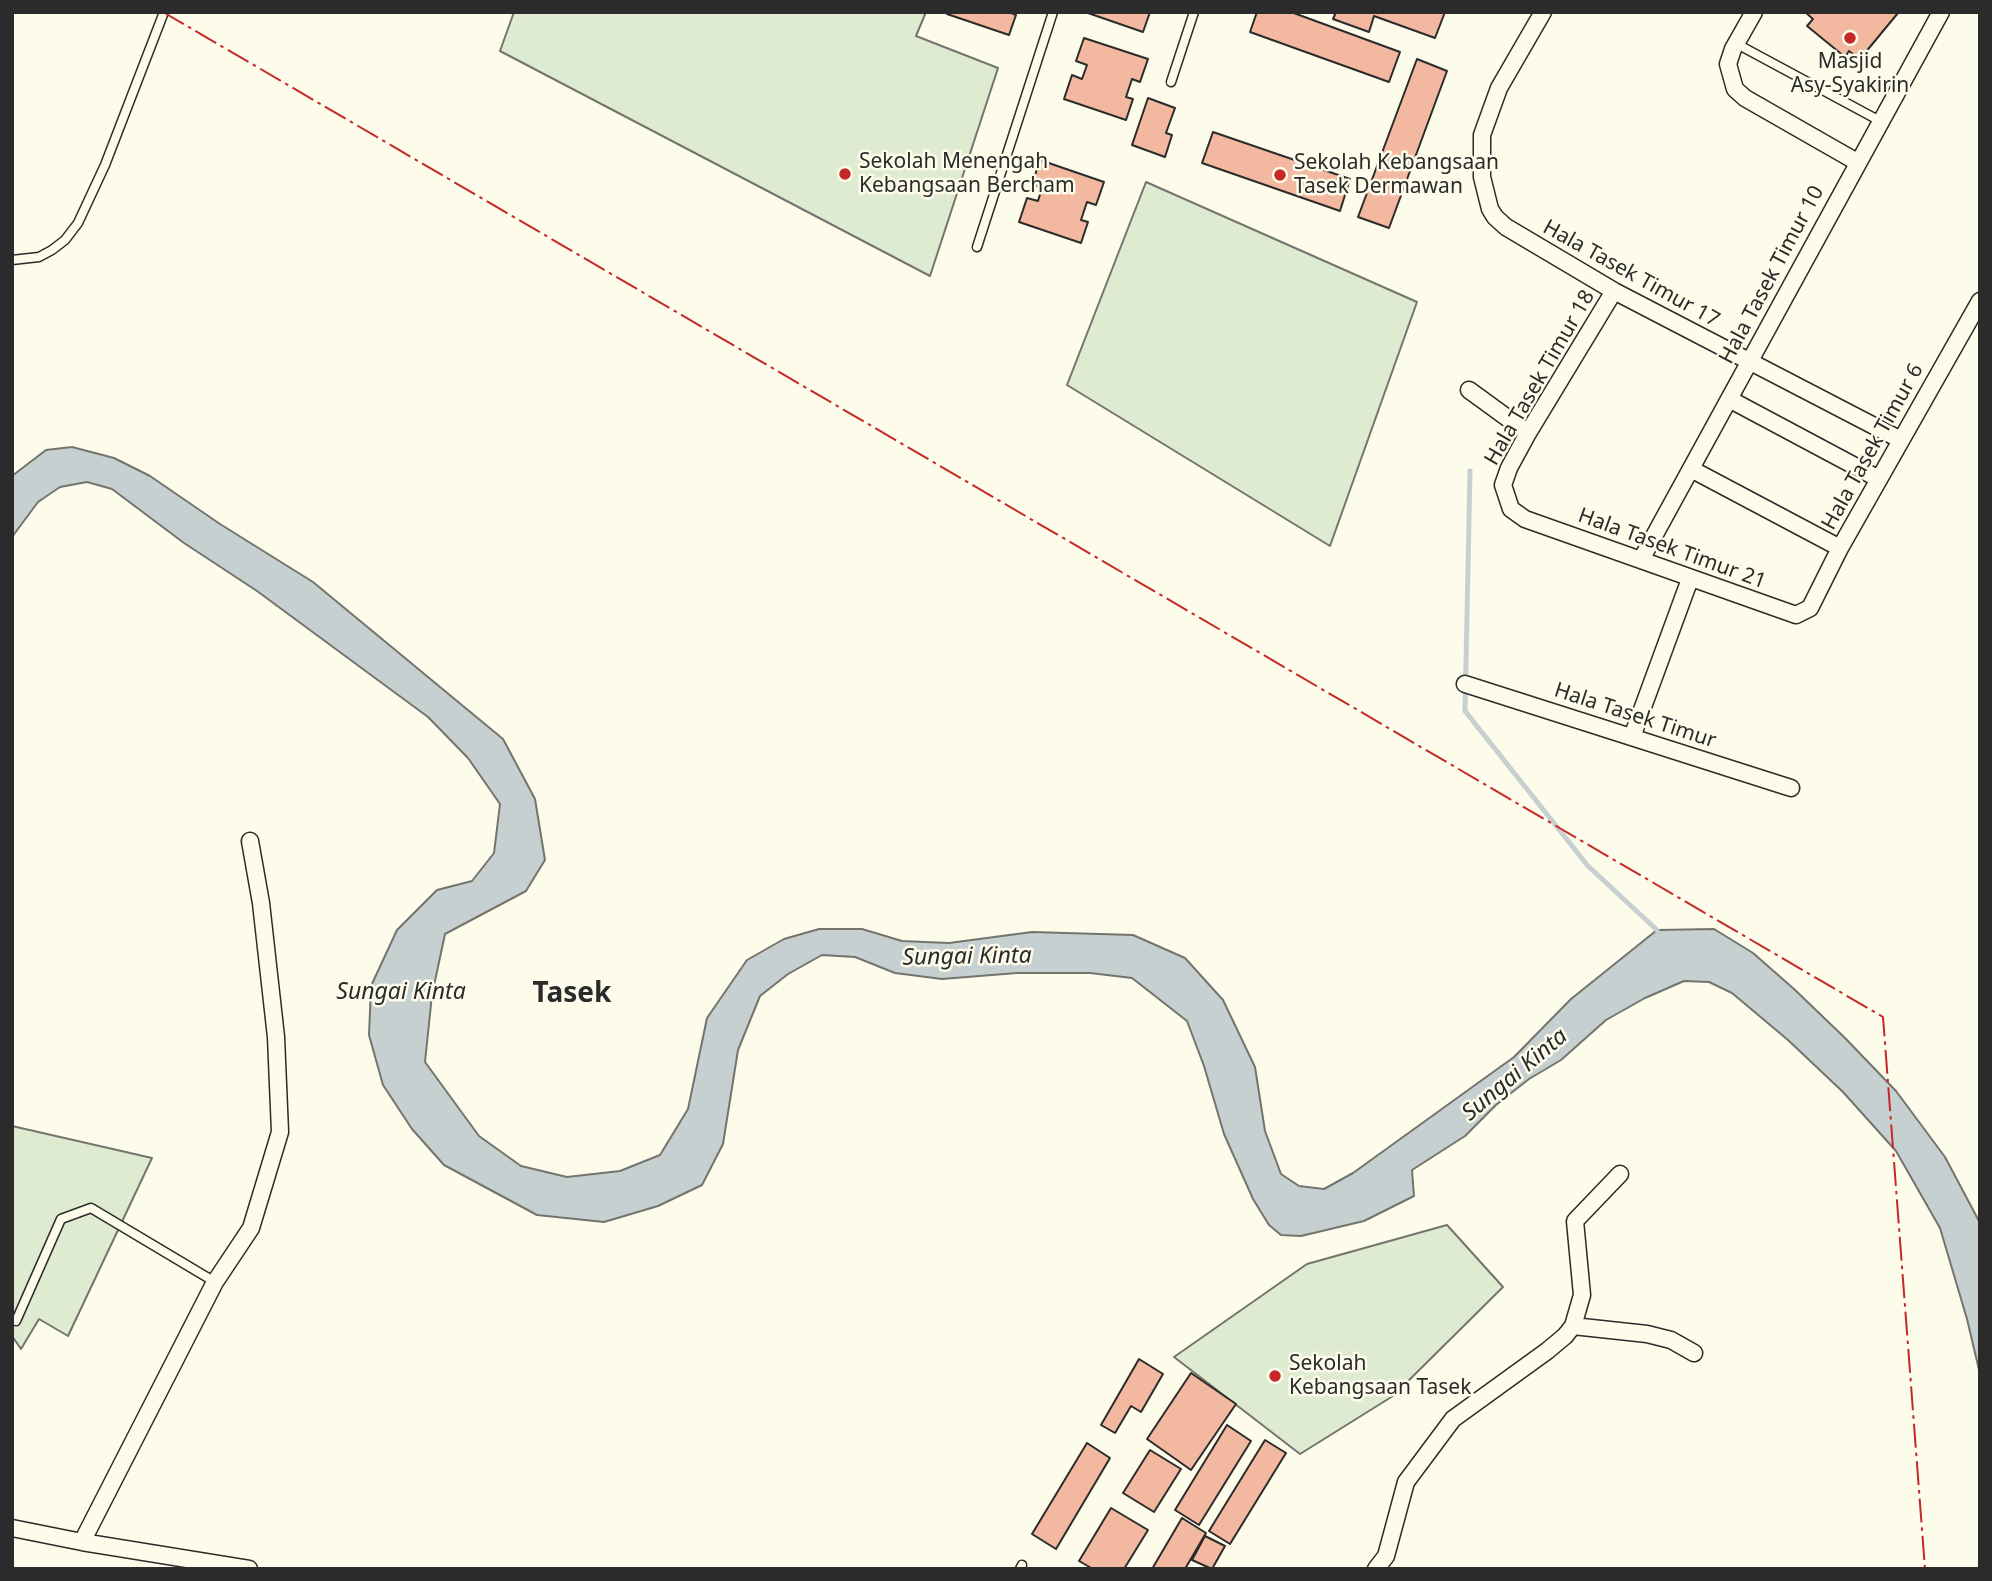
<!DOCTYPE html>
<style>
body{margin:0}
#map{position:relative;width:1992px;height:1581px;overflow:hidden;background:#fdfbea;font-family:"Noto Sans",sans-serif}
canvas{display:block}
.frame{position:absolute;inset:0;border:14px solid #2b2b2b;pointer-events:none}
</style>
<div id="map">
<canvas width="1992" height="1581"></canvas>
<div class="frame"></div>
</div>
<script>
const ctx = document.querySelector('canvas').getContext('2d');
ctx.lineJoin = 'round';
function paint(path, color) {
  ctx.fillStyle = color;
  ctx.fill(path, 'evenodd');
}
function shape(rows) {
  const path = new Path2D();
  for (const r of rows) {
    path.moveTo(r[0], r[1]);
    for (let i = 2; i < r.length; i += 2) path.lineTo(r[i], r[i + 1]);
  }
  return path;
}
function stroke(path, color, width, dash) {
  ctx.strokeStyle = color;
  ctx.lineWidth = width;
  ctx.lineCap = dash ? 'butt' : 'round';
  ctx.setLineDash(dash || []);
  ctx.stroke(path);
}
function label(font, color, halo, rows, align = 'center') {
  ctx.font = font + ' "Noto Sans",sans-serif';
  ctx.lineWidth = 5;
  ctx.setLineDash([]);
  ctx.textBaseline = 'middle';
  ctx.strokeStyle = halo;
  ctx.fillStyle = color;
  for (const [text, x, y, turn = 0] of rows) {
    ctx.save();
    ctx.translate(x, y);
    ctx.rotate((+turn || 0) * Math.PI / 180);
    ctx.textAlign = isNaN(turn) ? turn : align;
    if (halo) ctx.strokeText(text, 0, 0);
    ctx.fillText(text, 0, 0);
    ctx.restore();
  }
}
const green = shape([
 [514,12,926,12,916,36,998,68,930,276,500,51,514,12],
 [1146,182,1417,302,1330,546,1067,385,1146,182],
 [12,1126,152,1158,68,1336,39,1319,21,1349,12,1336,12,1126],
 [1447,1225,1503,1287,1393,1396,1300,1454,1174,1357,1307,1264,1447,1225]
]);
const water = shape([
 [72,447,114,458,150,476,220,524,313,582,503,739,535,799,545,860,526,891,445,934,432,995,425,1062,479,1136,521,1166,567,1177,620,1171,660,1155,688,1109,707,1018,747,960,784,939,819,929,862,929,902,941,949,943,1032,932,1133,935,1185,958,1223,1000,1255,1067,1265,1131,1281,1174,1299,1186,1324,1189,1353,1173,1514,1057,1571,999,1657,930,1714,929,1753,953,1794,989,1845,1038,1896,1091,1945,1157,1980,1223,1980,1374,1967,1319,1940,1228,1896,1151,1843,1092,1788,1040,1732,993,1709,982,1684,981,1645,998,1606,1020,1561,1060,1529,1079,1496,1105,1465,1136,1412,1170,1414,1196,1364,1221,1301,1236,1281,1235,1269,1225,1253,1199,1224,1134,1204,1066,1187,1021,1132,978,1090,973,1017,973,942,979,895,973,855,957,822,955,788,974,760,996,738,1050,723,1144,702,1185,658,1206,604,1222,537,1215,444,1165,412,1129,383,1085,369,1035,371,986,397,930,437,890,472,881,494,853,500,804,468,758,428,717,257,591,184,543,112,489,87,482,60,487,38,502,12,537,12,476,46,450,72,447]
]);
const stream = shape([
 [1470,471,1465,711,1588,866,1657,930]
]);
const building = shape([
 [948,12,1009,12,1016,15,1009,35,947,14,948,12],
 [1085,12,1150,12,1143,32,1085,12],
 [1257,12,1291,12,1400,52,1389,82,1250,32,1257,12],
 [1336,12,1445,12,1435,38,1374,16,1369,32,1333,19,1336,12],
 [1805,12,1898,12,1898,13,1860,59,1849,51,1845,57,1807,26,1813,19,1805,12],
 [1084,38,1148,59,1140,82,1132,79,1126,97,1133,99,1126,120,1064,99,1072,75,1082,79,1087,65,1076,61,1084,38],
 [1417,59,1447,71,1389,228,1358,217,1417,59],
 [1148,98,1175,108,1166,133,1172,135,1165,157,1132,145,1148,98],
 [1213,132,1350,179,1340,211,1202,163,1213,132],
 [1040,160,1104,182,1096,205,1087,202,1081,220,1088,222,1081,243,1019,222,1027,198,1038,201,1042,188,1032,184,1040,160],
 [1139,1359,1163,1374,1141,1412,1131,1406,1115,1433,1101,1425,1139,1359],
 [1191,1373,1236,1404,1191,1470,1147,1439,1191,1373],
 [1227,1425,1251,1441,1199,1525,1175,1510,1227,1425],
 [1265,1440,1286,1453,1230,1544,1209,1531,1265,1440],
 [1087,1443,1110,1458,1056,1549,1032,1534,1087,1443],
 [1150,1450,1181,1469,1154,1512,1123,1493,1150,1450],
 [1111,1508,1148,1530,1124,1569,1093,1569,1079,1561,1111,1508],
 [1182,1518,1206,1533,1185,1569,1152,1569,1182,1518],
 [1205,1536,1225,1546,1212,1569,1192,1560,1205,1536]
]);
const service = shape([
 [1737,44,1880,121],
 [1171,82,1194,12],
 [977,247,1053,12],
 [12,260,39,257,52,250,65,240,78,223,105,165,164,12],
 [16,1321,61,1219,91,1208,215,1282],
 [1020,1569,1022,1565]
]);
const minor = shape([
 [1543,12,1499,88,1482,135,1482,177,1490,209,1495,217,1506,227,1614,291,1901,440],
 [1754,12,1733,49,1728,64,1735,89,1745,98,1857,162],
 [1614,291,1528,433,1509,468,1503,485,1511,509,1525,519,1796,615,1810,608,1840,548,1980,301],
 [1469,390,1528,433],
 [1729,399,1879,479],
 [1691,469,1840,548],
 [1642,558,1941,12],
 [1465,684,1791,788],
 [1632,737,1690,579],
 [1573,1326,1647,1334,1671,1340,1694,1353],
 [12,1528,82,1542,249,1569],
 [82,1542,215,1282,251,1228,280,1132,276,1037,261,903,250,841],
 [1376,1569,1386,1556,1406,1482,1453,1419,1547,1351,1565,1336,1573,1326,1582,1295,1575,1221,1620,1174]
]);
const power = shape([
 [163,12,1883,1017,1925,1569]
]);
const markers = [
 [1850,38,7,"#c62828"],
 [845,174,7,"#c62828"],
 [1280,175,7,"#c62828"],
 [1275,1376,7,"#c62828"]
];
const poiNames = [
 ["Masjid",1850,62,"center"],
 ["Asy-Syakirin",1850,86,"center"],
 ["Sekolah Menengah",859,162],
 ["Kebangsaan Bercham",859,186],
 ["Sekolah Kebangsaan",1294,163],
 ["Tasek Dermawan",1294,187],
 ["Sekolah",1289,1364],
 ["Kebangsaan Tasek",1289,1388]
];
const streetNames = [
 ["Hala Tasek Timur 17",1631,274,29],
 ["Hala Tasek Timur 10",1772,275,-62],
 ["Hala Tasek Timur 18",1540,378,-60],
 ["Hala Tasek Timur 6",1873,447,-61],
 ["Hala Tasek Timur 21",1672,549,20],
 ["Hala Tasek Timur",1635,716,18]
];
const waterNames = [
 ["Sungai Kinta",967,957,-1],
 ["Sungai Kinta",401,992],
 ["Sungai Kinta",1515,1075,-40]
];
const districtNames = [
 ["Tasek",572,994]
];
paint(green, '#deebd1');
stroke(green, '#74746e', 2);
paint(water, '#c7d0d0');
stroke(water, '#74746e', 2);
stroke(stream, '#c7d0d0', 5);
paint(building, '#f2b8a0');
stroke(building, '#2b2b2b', 2);
stroke(service, '#2b2b2b', 11);
stroke(minor, '#2b2b2b', 19);
stroke(service, '#fdfbea', 8);
stroke(minor, '#fdfbea', 16);
stroke(power, '#c62828', 2, [24, 5, 3.5, 5]);
for (const [x, y, r, color] of markers) {
  const dot = new Path2D();
  dot.arc(x, y, r, 0, 2 * Math.PI);
  ctx.fillStyle = color;
  ctx.fill(dot);
  stroke(dot, '#fdfbea', 2.5);
}
label('21px', '#2b2b2b', '#fdfbea', poiNames, 'left');
label('21px', '#2b2b2b', '#fdfbea', streetNames);
label('italic 23px', '#2b2b2b', '#fdfbea', waterNames);
label('bold 28px', '#2b2b2b', '#fdfbea', districtNames);
</script>
